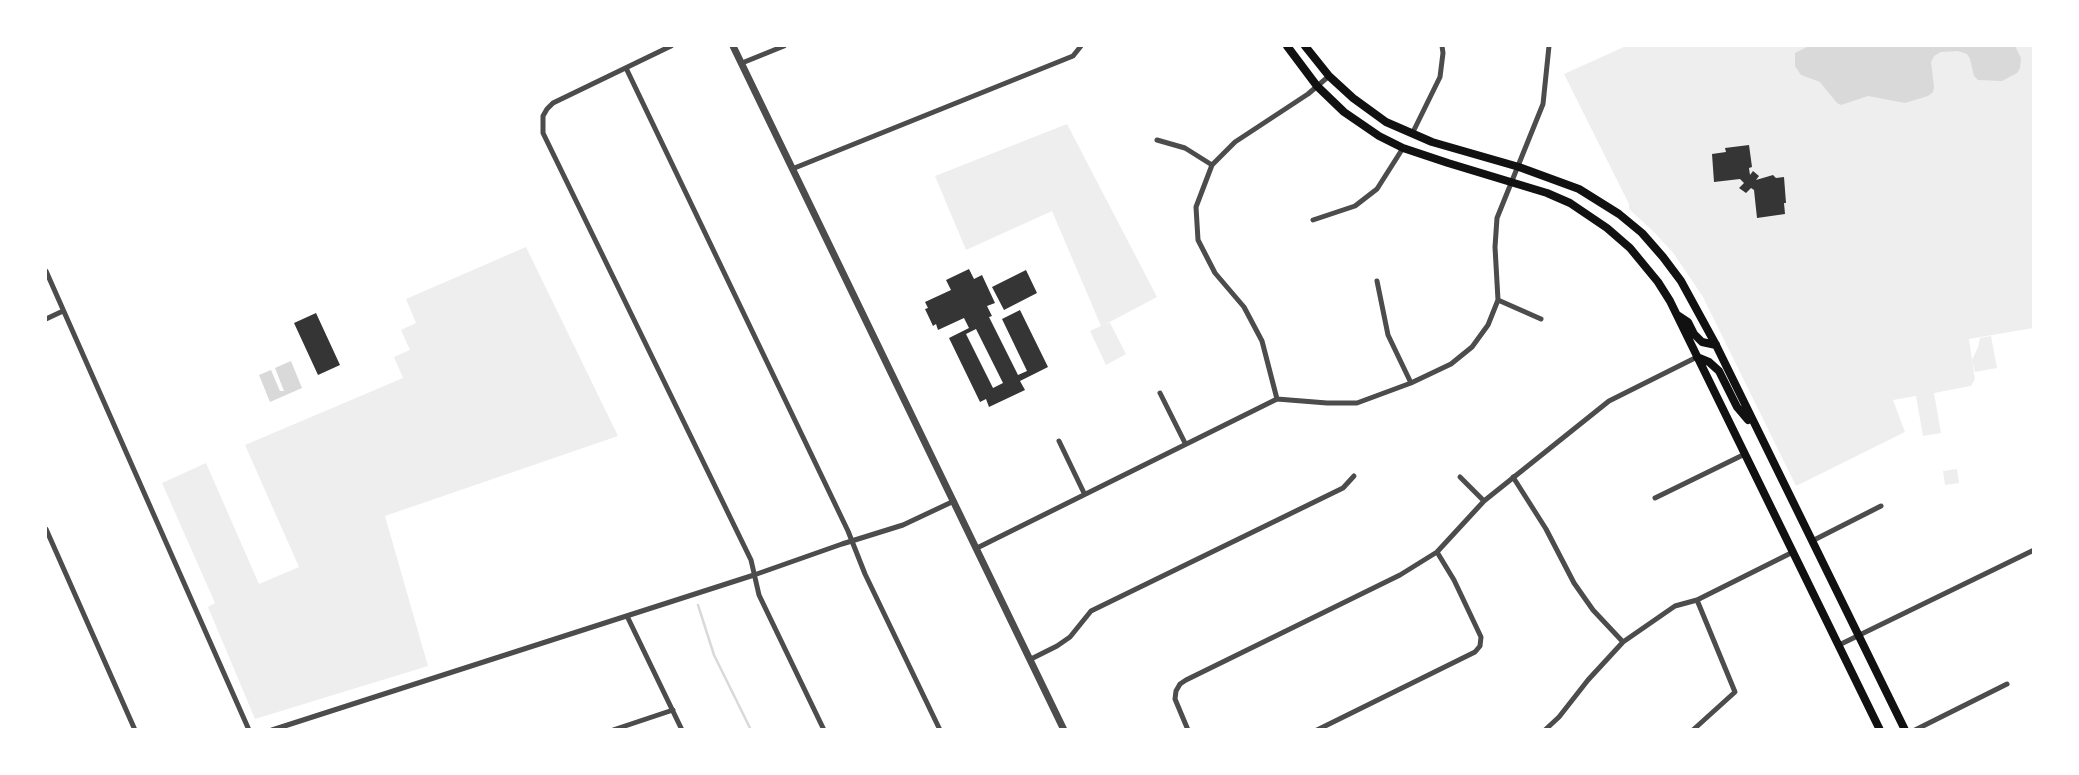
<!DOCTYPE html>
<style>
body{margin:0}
#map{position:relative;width:2079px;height:775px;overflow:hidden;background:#fff;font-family:"Public Sans",sans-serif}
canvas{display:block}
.frame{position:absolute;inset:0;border:47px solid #fff;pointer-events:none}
</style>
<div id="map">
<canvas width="2079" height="775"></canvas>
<div class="frame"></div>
</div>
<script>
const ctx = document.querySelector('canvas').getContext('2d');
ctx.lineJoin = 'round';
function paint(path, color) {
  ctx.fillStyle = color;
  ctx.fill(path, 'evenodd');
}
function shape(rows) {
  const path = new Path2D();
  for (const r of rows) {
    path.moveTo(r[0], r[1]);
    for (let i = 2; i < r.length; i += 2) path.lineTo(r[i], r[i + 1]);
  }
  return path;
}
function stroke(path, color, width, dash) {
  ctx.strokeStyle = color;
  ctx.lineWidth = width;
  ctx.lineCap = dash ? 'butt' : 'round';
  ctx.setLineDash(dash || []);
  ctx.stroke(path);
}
const green = shape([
 [1626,46,2033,46,2033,328,1969,339,1972,360,1978,347,1980,338,1991,336,1997,368,1975,372,1972,360,1975,379,1971,386,1934,393,1941,433,1923,436,1916,396,1893,400,1905,432,1796,486,1703,297,1674,254,1655,233,1629,209,1629,204,1564,74],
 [1067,124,1157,297,1106,324,1110,323,1126,354,1106,365,1090,331,1101,326,1052,211,966,250,935,176],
 [526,247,618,436,385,516,428,666,255,719,208,607,215,603,162,483,206,463,259,584,299,567,245,445,403,378,394,357,410,350,401,330,416,323,406,299],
 [1957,469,1959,483,1945,485,1943,471]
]);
const water = shape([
 [1809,46,2015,46,2021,58,2020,68,2017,73,2002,81,1978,80,1974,76,1970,59,1967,54,1958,51,1941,52,1934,56,1931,62,1934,87,1933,92,1928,96,1905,103,1868,96,1841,105,1837,103,1820,82,1801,75,1795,66,1795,53],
 [291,361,302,388,270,402,259,375,271,370,280,391,284,391,275,368]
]);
const stream = shape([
 [698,605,714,655,751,730]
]);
const building = shape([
 [1749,145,1752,167,1749,168,1750,175,1753,171,1759,176,1756,180,1773,175,1776,178,1784,177,1786,203,1784,203,1785,214,1757,218,1754,190,1751,188,1746,193,1739,188,1744,183,1740,179,1714,182,1712,154,1726,152,1725,148],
 [969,269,974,279,982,275,995,303,987,306,992,316,989,317,1018,375,1027,371,1002,319,1020,310,1048,367,1020,381,1025,390,989,407,986,399,980,402,949,338,969,328,964,318,938,330,936,324,933,326,925,309,928,308,925,302,951,290,946,280],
 [976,329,1003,383,993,388,966,334],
 [1026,270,1037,293,1004,310,992,287],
 [316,313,340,365,318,375,294,323]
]);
const minor = shape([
 [671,46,553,103,547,109,543,116,543,133,751,560,759,595,824,730],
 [742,63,784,46],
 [626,68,848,531,865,574,940,730],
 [1412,134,1440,77,1443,53,1442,46],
 [1157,140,1185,148,1212,165],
 [792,169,1073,56,1081,46],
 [1313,220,1355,206,1377,189,1403,148],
 [46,271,249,730],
 [1377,281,1388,335,1411,383],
 [1498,300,1541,319],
 [46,319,63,311],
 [1160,393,1185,443],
 [1277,399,1262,341,1244,307,1215,273,1198,240,1196,207,1212,165,1235,142,1308,94,1329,76],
 [1059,441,1084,493],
 [1460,477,1484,501],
 [1513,477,1546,529,1574,583,1593,610,1623,642],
 [1655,498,1745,454],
 [46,529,135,730],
 [1812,541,1881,506],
 [977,548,1277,399,1327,403,1357,403,1411,383,1451,364,1472,347,1488,325,1498,300,1495,247,1497,218,1543,104,1549,46],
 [627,616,682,730],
 [1839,645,2034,550],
 [1031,659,1057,646,1070,637,1091,611,1343,488,1354,476],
 [272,730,754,575,842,544,903,525,954,501],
 [613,730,673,710],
 [1188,730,1175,699,1176,691,1180,684,1186,680,1400,575,1437,552,1484,501,1609,401,1697,357],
 [1317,730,1475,652,1480,646,1481,637,1454,580,1437,552],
 [1545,730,1559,717,1588,680,1623,642,1675,606,1697,600,1793,552],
 [1693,730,1735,692,1697,600],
 [1915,730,2007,684]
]);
const tertiary = shape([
 [733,46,1064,730]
]);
const secondary = shape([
 [1287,46,1317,86,1344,112,1379,136,1403,148,1448,163,1547,193,1570,203,1607,228,1630,248,1658,282,1670,301,1880,730],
 [1305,46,1329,76,1353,98,1386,122,1432,142,1519,167,1579,189,1619,214,1642,233,1663,257,1681,281,1716,345,1905,730],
 [1679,316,1688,322,1694,334,1702,342,1716,345],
 [1697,357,1709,362,1719,371,1737,407,1748,420]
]);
paint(green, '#eee');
paint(water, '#d9d9d9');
stroke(stream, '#d9d9d9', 2.5);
paint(building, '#353535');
stroke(minor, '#4c4c4c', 5);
stroke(tertiary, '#4c4c4c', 7);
stroke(secondary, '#111', 8);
</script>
